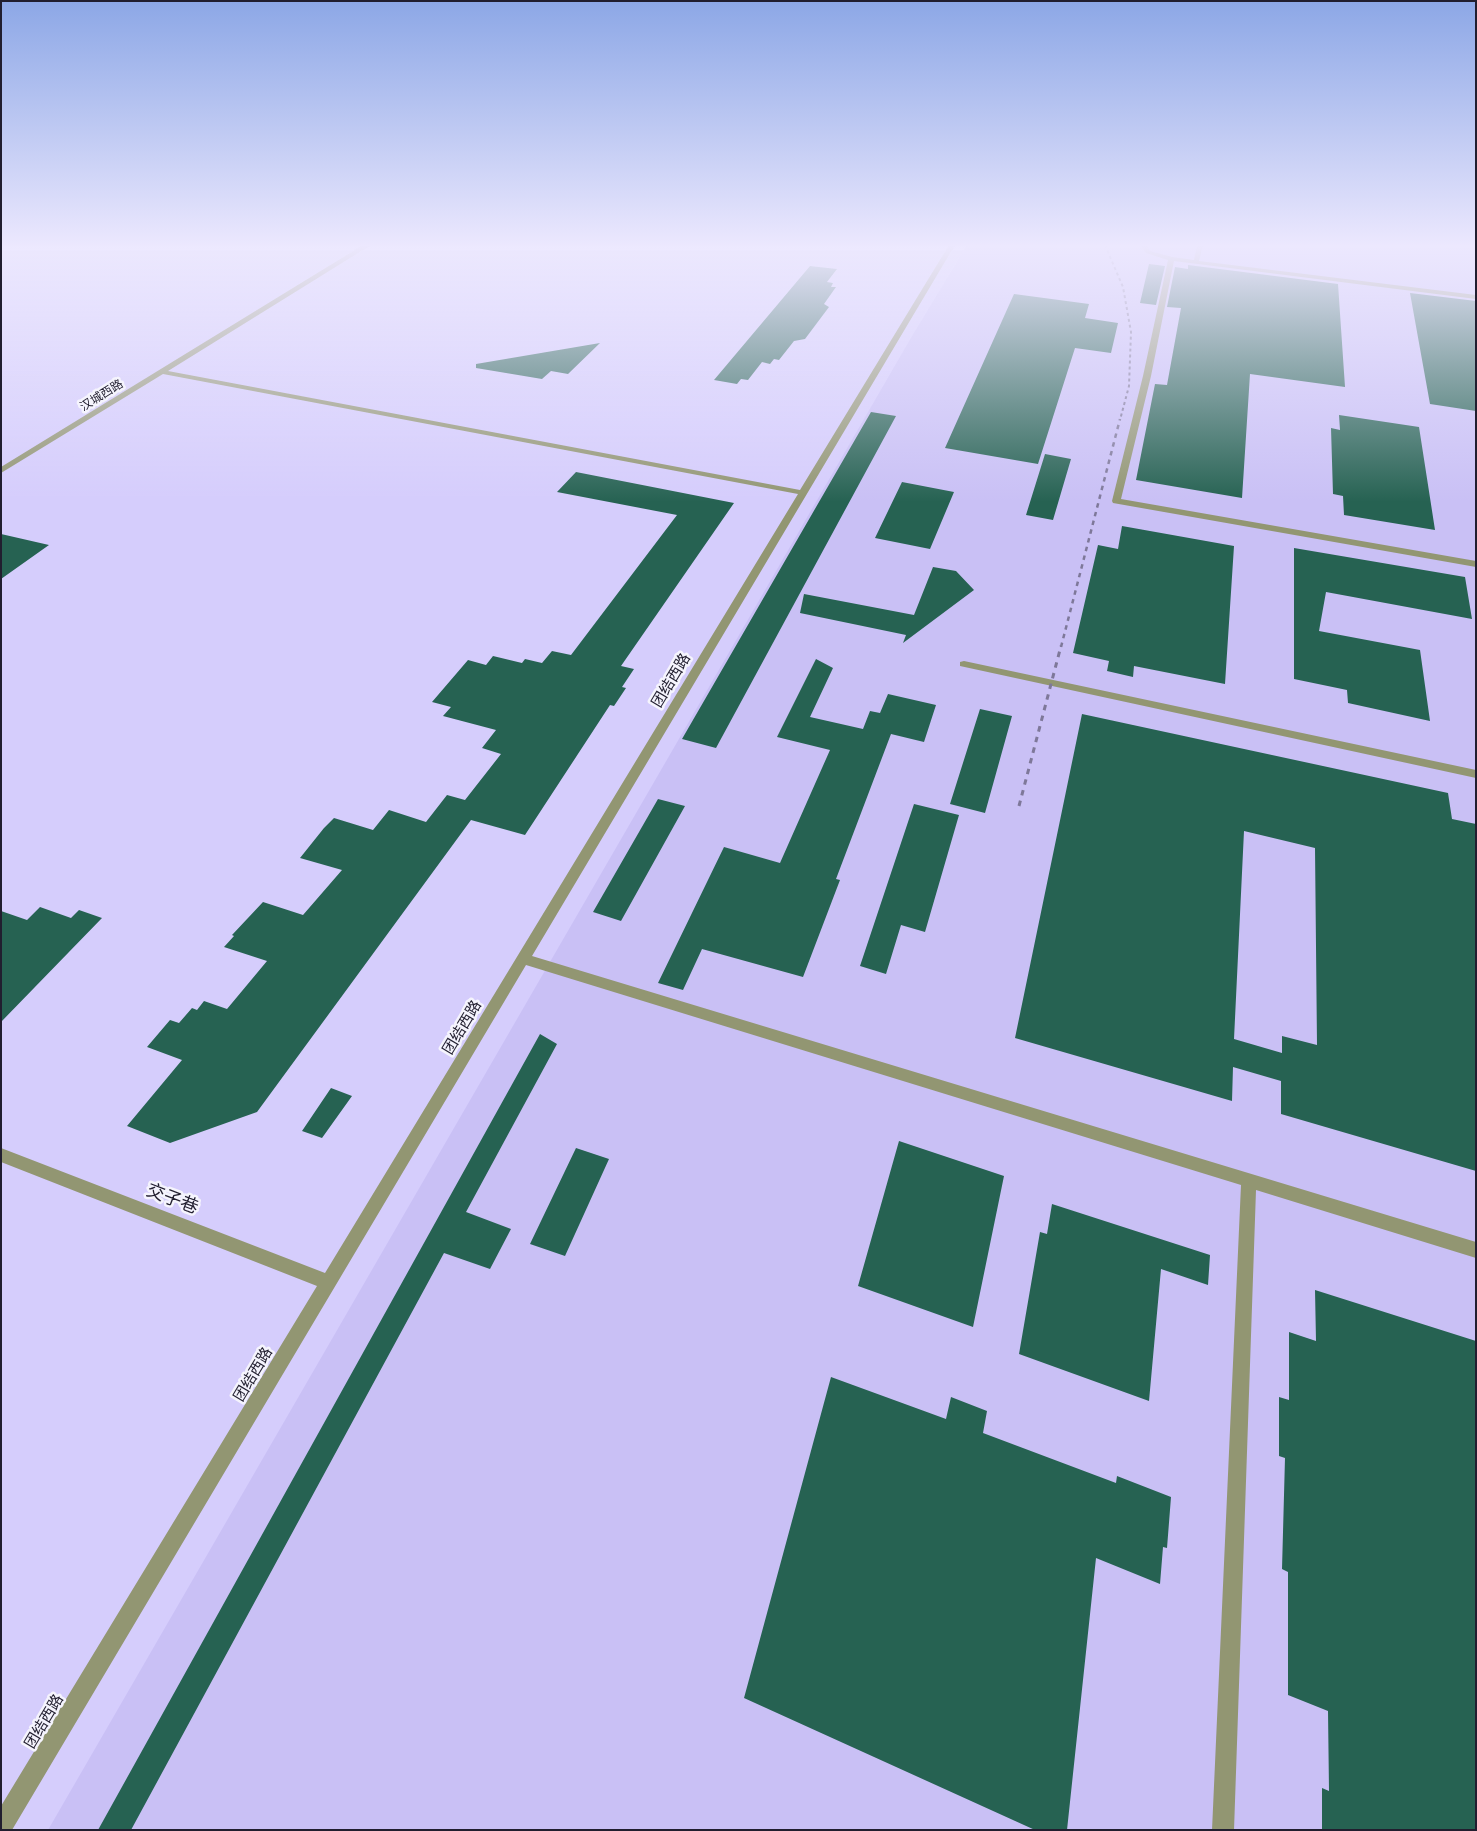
<!DOCTYPE html>
<meta charset="utf-8">
<style>
body{margin:0}
#map{position:relative;width:1477px;height:1831px;overflow:hidden;background:#d5cdfc;font-family:"Titillium Web",sans-serif}
canvas{display:block}
.frame{position:absolute;inset:0;border:2px solid #211e2f;pointer-events:none}
</style>
<div id="map">
<canvas width="1477" height="1831"></canvas>
<div class="frame"></div>
</div>
<script>
const ctx = document.querySelector('canvas').getContext('2d');
ctx.lineJoin = 'round';
function paint(path, color) {
  ctx.fillStyle = color;
  ctx.fill(path, 'evenodd');
}
function shape(rows) {
  const path = new Path2D();
  for (const r of rows) {
    path.moveTo(r[0], r[1]);
    for (let i = 2; i < r.length; i += 2) path.lineTo(r[i], r[i + 1]);
  }
  return path;
}
function stroke(path, color, width, dash) {
  ctx.strokeStyle = color;
  ctx.lineWidth = width;
  ctx.lineCap = dash ? 'butt' : 'round';
  ctx.setLineDash(dash || []);
  ctx.stroke(path);
}
function label(font, color, halo, rows, align = 'center') {
  ctx.font = font + ' "Titillium Web","Noto Sans SC",sans-serif';
  ctx.lineWidth = 5;
  ctx.setLineDash([]);
  ctx.textBaseline = 'middle';
  ctx.strokeStyle = halo;
  ctx.fillStyle = color;
  for (const [text, x, y, turn = 0] of rows) {
    ctx.save();
    ctx.translate(x, y);
    ctx.rotate((+turn || 0) * Math.PI / 180);
    ctx.textAlign = isNaN(turn) ? turn : align;
    if (halo) ctx.strokeText(text, 0, 0);
    ctx.fillText(text, 0, 0);
    ctx.restore();
  }
}
const built = shape([
 [967,245,1476,245,1476,1830,48,1830,912,336]
]);
const building = shape([
 [1149,264,1165,266,1156,305,1140,303],
 [1188,265,1338,284,1345,387,1250,374,1242,498,1136,480,1155,384,1167,385,1181,308,1167,307,1175,267,1188,269],
 [810,266,837,269,827,282,833,283,831,287,836,287,824,304,829,307,805,339,794,341,779,360,774,359,770,364,762,362,748,380,741,379,737,384,714,380],
 [1410,293,1476,301,1476,411,1430,404],
 [1014,294,1089,304,1085,318,1118,323,1111,353,1075,348,1038,464,945,448],
 [600,343,568,374,551,371,542,379,476,368,476,364],
 [871,412,896,416,716,748,682,739],
 [1339,415,1419,427,1435,530,1344,515,1343,496,1333,494,1331,428,1340,430],
 [1045,454,1071,459,1053,520,1026,515],
 [576,472,734,503,621,666,634,669,622,687,626,688,614,706,610,705,525,835,471,820,257,1112,170,1143,127,1126,182,1060,147,1047,170,1020,179,1023,192,1008,197,1010,204,1001,227,1009,267,961,224,947,234,936,232,935,263,902,303,915,342,870,300,858,324,828,334,818,373,830,389,810,426,822,447,795,465,800,501,754,482,748,496,730,443,716,451,707,432,702,468,660,486,665,493,656,522,663,525,659,542,663,552,651,571,655,677,515,557,492],
 [902,482,954,492,930,549,875,538],
 [1122,526,1234,546,1225,684,1134,666,1133,677,1107,671,1109,661,1073,653,1098,545,1118,549],
 [1,534,49,545,1,579],
 [1294,548,1465,577,1472,619,1326,592,1319,631,1420,650,1430,721,1348,703,1347,690,1294,679],
 [933,567,956,571,974,590,903,643,906,635,800,613,804,594,914,615],
 [816,659,833,668,810,717,863,729,870,711,880,713,888,694,936,705,924,742,891,734,836,879,840,880,803,977,702,949,683,990,658,983,724,847,780,863,830,750,777,737],
 [980,709,1012,716,985,813,950,804],
 [1082,714,1448,793,1452,819,1476,824,1476,1171,1281,1114,1281,1081,1233,1067,1232,1101,1015,1038],
 [1244,831,1315,848,1317,1045,1282,1036,1282,1053,1234,1039],
 [658,799,685,806,621,921,593,912],
 [914,804,959,815,925,932,901,925,886,974,860,966],
 [40,907,71,918,79,910,102,918,1,1022,1,911,27,920],
 [540,1034,557,1044,466,1212,511,1229,490,1269,444,1253,131,1830,98,1830],
 [331,1088,352,1096,322,1138,302,1131],
 [899,1141,1004,1176,973,1327,858,1286],
 [576,1148,609,1159,565,1256,530,1244],
 [1052,1204,1210,1255,1208,1285,1161,1269,1149,1401,1019,1354,1040,1232,1047,1234],
 [1315,1290,1476,1341,1476,1830,1322,1830,1322,1788,1329,1791,1328,1711,1288,1695,1288,1572,1282,1569,1285,1458,1279,1456,1279,1397,1289,1400,1289,1332,1316,1341],
 [831,1377,946,1419,951,1397,987,1411,983,1433,1116,1483,1117,1476,1171,1497,1167,1548,1163,1547,1160,1584,1096,1558,1067,1830,1035,1830,744,1698]
]);
const minor = shape([
 [363,245,371,245,168,371,800,490,949,245,955,245,532,956,1476,1242,1476,1258,1256,1190,1234,1830,1212,1830,1241,1185,526,965,12,1830,1,1830,1,1806,317,1286,1,1162,1,1148,325,1273,798,494,163,374,1,473,1,467,363,245],
 [1140,245,1146,245,1150,251,1172,257,1194,260,1197,245,1203,245,1199,261,1476,295,1476,299,1174,261,1151,376,1121,499,1476,561,1476,567,1113,503,1112,501,1143,376,1168,260,1146,253,1140,245],
 [964,661,1476,770,1476,778,960,666,960,662,964,661]
]);
const railFar2 = shape([
 [1105,245,1123,287,1131,332,1129,386,1120,420]
]);
const railFar1 = shape([
 [1061,647,1120,419]
]);
const rail = shape([
 [1019,806,1061,646]
]);
const farStreetnames = [
 ["汉城西路",102,396,-32]
];
const streetNames = [
 ["团结西路",672,681,-59],
 ["团结西路",463,1028,-59],
 ["团结西路",254,1375,-59],
 ["团结西路",45,1722,-59]
];
const nearStreetnames = [
 ["交子巷",172,1200,21]
];
paint(built, '#c9c0f5');
paint(building, '#266252');
paint(minor, '#929672');
stroke(railFar2, '#7e7899', 2, [3, 3]);
stroke(railFar1, '#7e7899', 2.5, [4.5, 4.5]);
stroke(rail, '#7e7899', 3, [5.5, 5.5]);
const sky = ctx.createLinearGradient(0, 0, 0, 502);
sky.addColorStop(0, '#8ca7e6');
sky.addColorStop(0.49, '#ece8fe');
sky.addColorStop(1, '#ece8fe00');
ctx.fillStyle = sky;
ctx.fillRect(0, 0, 1477, 502);
label('12px', '#211e2f', '#f5f4fd', farStreetnames);
label('15px', '#211e2f', '#f5f4fd', streetNames);
label('18px', '#211e2f', '#f5f4fd', nearStreetnames);
</script>
